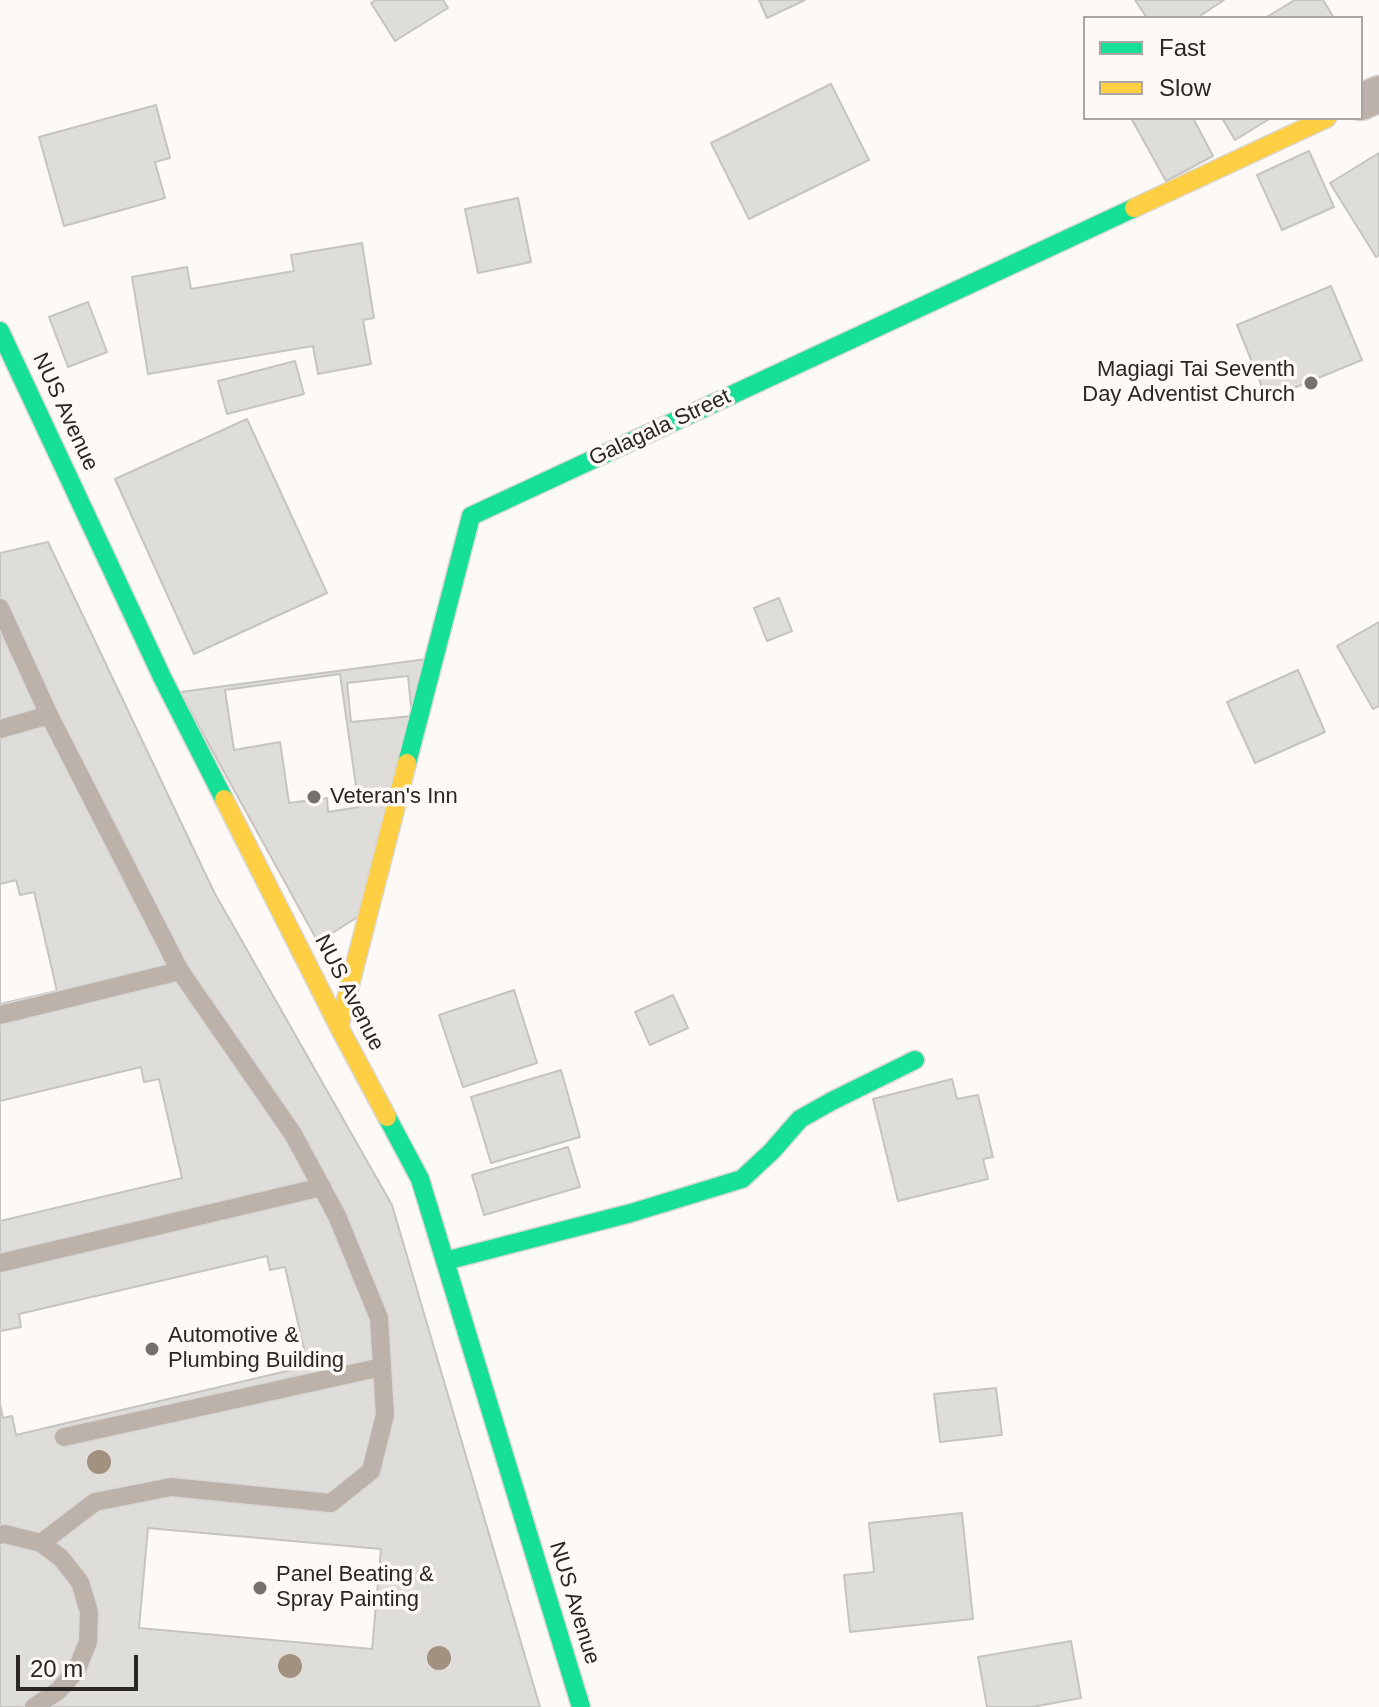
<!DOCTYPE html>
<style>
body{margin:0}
#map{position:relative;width:1379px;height:1707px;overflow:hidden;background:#fcf9f6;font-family:Arial,sans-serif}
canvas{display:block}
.legend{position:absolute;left:1083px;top:16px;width:280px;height:104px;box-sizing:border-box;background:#fef9f4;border:2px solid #a9a5a1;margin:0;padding:10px 14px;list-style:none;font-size:24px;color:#292624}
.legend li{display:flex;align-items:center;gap:16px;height:40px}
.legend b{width:40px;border:2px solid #a9a5a1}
.scale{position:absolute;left:16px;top:1655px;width:122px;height:36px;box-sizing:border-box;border:4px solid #292624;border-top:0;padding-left:10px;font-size:24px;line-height:28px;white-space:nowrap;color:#292624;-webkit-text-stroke:6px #fef9f4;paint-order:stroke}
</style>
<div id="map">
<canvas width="1379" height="1707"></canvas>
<ul class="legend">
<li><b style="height:10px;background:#16e098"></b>Fast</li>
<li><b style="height:10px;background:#ffcf43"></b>Slow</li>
</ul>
<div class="scale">20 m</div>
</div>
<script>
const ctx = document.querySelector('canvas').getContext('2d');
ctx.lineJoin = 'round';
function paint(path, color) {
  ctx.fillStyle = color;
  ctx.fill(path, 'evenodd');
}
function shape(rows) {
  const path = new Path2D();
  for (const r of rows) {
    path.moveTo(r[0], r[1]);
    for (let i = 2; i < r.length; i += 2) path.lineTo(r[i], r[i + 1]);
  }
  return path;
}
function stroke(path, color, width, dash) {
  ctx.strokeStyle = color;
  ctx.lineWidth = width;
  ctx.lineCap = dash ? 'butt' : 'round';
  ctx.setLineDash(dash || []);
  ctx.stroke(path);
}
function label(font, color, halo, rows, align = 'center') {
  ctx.font = font + ' Arial,sans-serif';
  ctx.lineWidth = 7;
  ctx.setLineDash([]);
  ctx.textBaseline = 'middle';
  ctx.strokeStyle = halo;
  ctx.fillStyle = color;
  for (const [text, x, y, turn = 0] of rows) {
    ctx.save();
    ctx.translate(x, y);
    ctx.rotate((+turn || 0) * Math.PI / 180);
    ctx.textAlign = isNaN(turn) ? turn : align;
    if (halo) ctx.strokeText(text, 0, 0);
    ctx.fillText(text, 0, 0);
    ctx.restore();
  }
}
const building = shape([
 [376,0,443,0,448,8,395,41,371,3,376,0],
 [759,0,805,0,767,18,759,0],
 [1135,0,1224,0,1197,18,1147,18,1135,0],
 [1295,0,1323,0,1334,18,1265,18,1295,0],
 [831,84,869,160,749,219,711,143,831,84],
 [156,105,170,158,155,162,165,198,64,226,39,137,156,105],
 [1131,118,1193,118,1213,156,1166,181,1131,118],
 [1222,118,1271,118,1235,140,1222,118],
 [1309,151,1334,207,1282,230,1257,175,1309,151],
 [1379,153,1379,255,1376,257,1330,183,1379,153],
 [518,198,531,262,478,273,465,209,518,198],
 [362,243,374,318,363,320,371,364,318,374,313,346,148,374,132,277,187,267,191,289,294,271,291,255,362,243],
 [1331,286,1362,360,1267,399,1237,325,1331,286],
 [88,302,107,352,68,367,49,317,88,302],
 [295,361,304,394,227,414,218,381,295,361],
 [247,419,327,593,194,654,115,479,247,419],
 [48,542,214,892,392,1205,540,1707,0,1707,0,553,48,542],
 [779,598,792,631,767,641,754,608,779,598],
 [1379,622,1379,706,1373,709,1337,646,1379,622],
 [427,659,361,915,318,942,180,692,427,659],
 [1298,670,1325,732,1255,763,1227,702,1298,670],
 [340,674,359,807,328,812,327,798,289,803,280,742,234,750,225,690,340,674],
 [408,676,412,716,351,722,347,683,408,676],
 [16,880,20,895,34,892,57,991,0,1004,0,884,16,880],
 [514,990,537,1063,463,1087,439,1015,514,990],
 [673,995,688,1028,650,1045,635,1012,673,995],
 [141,1067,144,1082,159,1079,182,1178,0,1221,0,1101,141,1067],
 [561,1070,580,1137,491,1163,471,1097,561,1070],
 [952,1079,957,1099,978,1095,993,1157,983,1159,988,1179,898,1201,873,1099,952,1079],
 [568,1147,580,1187,484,1215,472,1175,568,1147],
 [267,1256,270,1270,285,1267,308,1366,16,1435,12,1416,3,1418,0,1404,0,1331,21,1327,19,1314,267,1256],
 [996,1388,1002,1435,940,1442,934,1394,996,1388],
 [962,1513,973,1619,850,1632,844,1575,874,1572,869,1523,962,1513],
 [148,1528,381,1549,372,1649,139,1628,148,1528],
 [1071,1641,1081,1698,1032,1707,987,1707,978,1657,1071,1641]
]);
const lane = shape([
 [0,608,49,715,180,971,293,1134,337,1216,379,1318,385,1415,371,1471,331,1503,171,1487,95,1502,41,1543],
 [0,729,49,715],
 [0,1015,180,971],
 [0,1263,322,1187],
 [64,1437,382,1367],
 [0,1535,5,1534,41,1543,61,1558,80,1582,89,1612,88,1642,76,1671,58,1691,34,1707]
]);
const street = shape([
 [1361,102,1379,94]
]);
const fast = shape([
 [0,331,163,679,224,799],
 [407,763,471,516,1134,208],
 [387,1117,420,1179,581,1707],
 [445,1261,631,1213,742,1179,772,1151,800,1119,832,1101,915,1060]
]);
const slow = shape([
 [1134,208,1327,118],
 [224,799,339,1027,387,1117],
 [339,1027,407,763]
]);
const trees = [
 [99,1462],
 [439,1658],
 [290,1666]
];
const markers = [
 [1311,383,8,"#73706e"],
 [314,797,8,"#73706e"],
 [152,1349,8,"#73706e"],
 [260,1588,8,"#73706e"]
];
const poiNames = [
 ["Magiagi Tai Seventh",1295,370,"right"],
 ["Day Adventist Church",1295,395,"right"],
 ["Veteran's Inn",330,797],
 ["Automotive &",168,1336],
 ["Plumbing Building",168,1361],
 ["Panel Beating &",276,1575],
 ["Spray Painting",276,1600]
];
const streetNames = [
 ["NUS Avenue",65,412,65],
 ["Galagala Street",660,428,-25],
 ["NUS Avenue",349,993,63],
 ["NUS Avenue",574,1603,73]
];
paint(building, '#dfddda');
stroke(building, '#c6c4c1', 2);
stroke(lane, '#d9d7d5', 21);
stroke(street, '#d9d7d5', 39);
stroke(fast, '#d9d7d5', 21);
stroke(slow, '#d9d7d5', 21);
stroke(lane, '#bcb2aa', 18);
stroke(street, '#bcb2aa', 36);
stroke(fast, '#16e098', 18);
stroke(slow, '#ffcf43', 18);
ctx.fillStyle = '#a39180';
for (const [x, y] of trees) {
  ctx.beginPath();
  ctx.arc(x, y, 12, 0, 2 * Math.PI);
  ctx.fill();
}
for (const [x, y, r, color] of markers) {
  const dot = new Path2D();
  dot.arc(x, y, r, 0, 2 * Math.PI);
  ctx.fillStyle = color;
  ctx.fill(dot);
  stroke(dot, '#fef9f4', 3);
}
label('22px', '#292624', '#fef9f4', poiNames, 'left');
label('22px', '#292624', '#fef9f4', streetNames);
</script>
